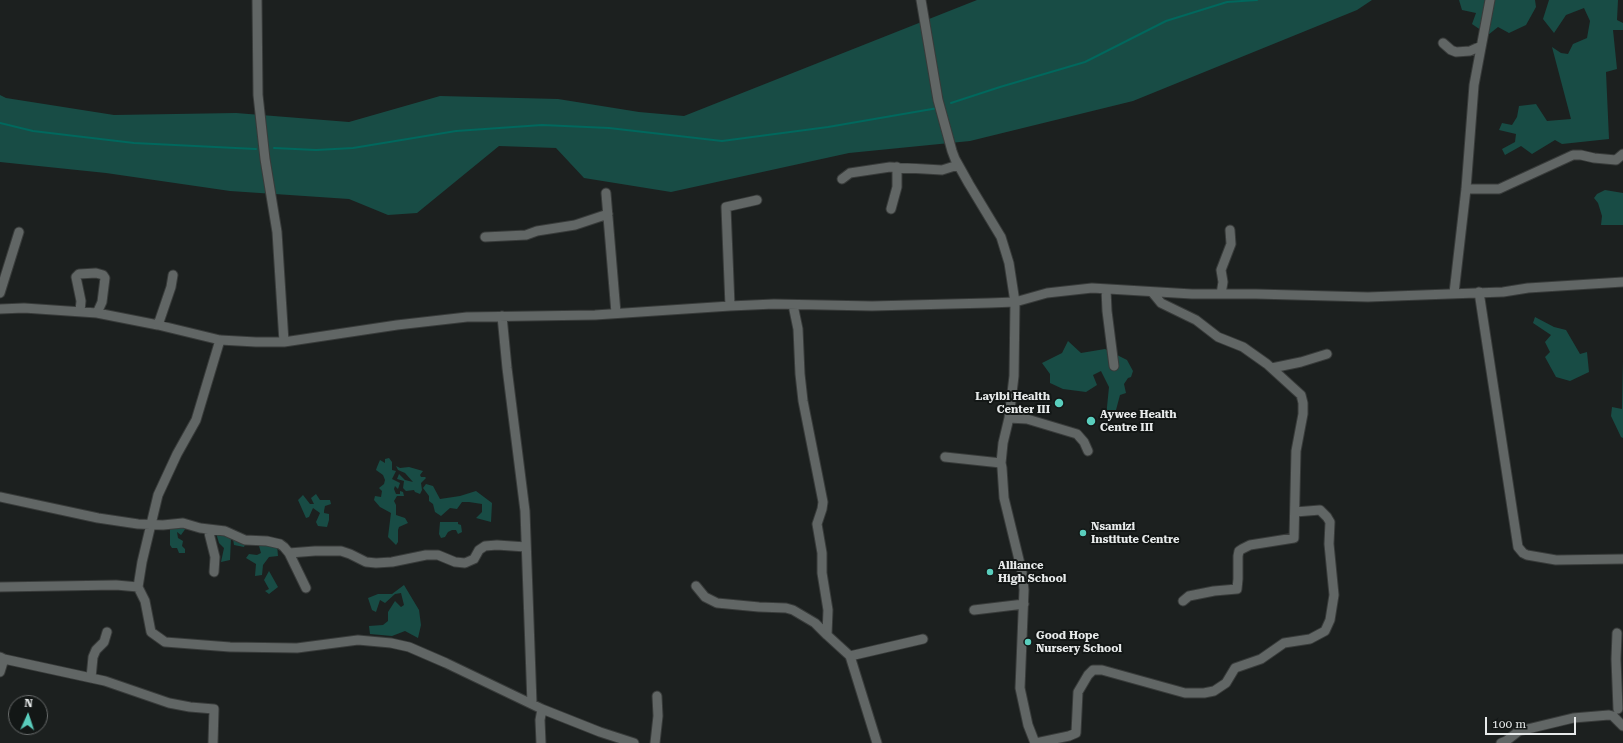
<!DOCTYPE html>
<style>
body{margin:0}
#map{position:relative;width:1623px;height:743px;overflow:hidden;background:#1c201f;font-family:"Roboto Serif",serif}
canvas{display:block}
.north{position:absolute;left:8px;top:695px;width:40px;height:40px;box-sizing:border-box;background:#131716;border:1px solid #686b6b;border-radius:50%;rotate:3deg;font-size:11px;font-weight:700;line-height:16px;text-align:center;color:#e7eaea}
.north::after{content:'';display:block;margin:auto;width:14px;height:18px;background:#5acebd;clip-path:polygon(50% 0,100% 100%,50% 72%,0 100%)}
.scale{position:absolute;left:1485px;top:717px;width:91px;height:18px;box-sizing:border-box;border:2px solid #e7eaea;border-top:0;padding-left:5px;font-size:12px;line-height:14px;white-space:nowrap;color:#e7eaea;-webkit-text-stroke:3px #131716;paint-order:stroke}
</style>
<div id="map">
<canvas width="1623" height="743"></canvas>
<div class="north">N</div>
<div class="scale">100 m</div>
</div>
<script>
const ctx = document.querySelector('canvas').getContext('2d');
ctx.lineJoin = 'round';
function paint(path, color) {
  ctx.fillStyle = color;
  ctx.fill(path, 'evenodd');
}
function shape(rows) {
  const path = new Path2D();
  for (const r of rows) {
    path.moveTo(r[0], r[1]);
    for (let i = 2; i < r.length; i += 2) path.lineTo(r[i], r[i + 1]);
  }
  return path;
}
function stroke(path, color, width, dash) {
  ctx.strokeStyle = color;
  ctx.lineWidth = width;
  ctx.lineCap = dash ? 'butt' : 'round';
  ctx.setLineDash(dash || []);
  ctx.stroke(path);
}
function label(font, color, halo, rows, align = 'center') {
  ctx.font = font + ' "Roboto Serif",serif';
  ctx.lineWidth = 4;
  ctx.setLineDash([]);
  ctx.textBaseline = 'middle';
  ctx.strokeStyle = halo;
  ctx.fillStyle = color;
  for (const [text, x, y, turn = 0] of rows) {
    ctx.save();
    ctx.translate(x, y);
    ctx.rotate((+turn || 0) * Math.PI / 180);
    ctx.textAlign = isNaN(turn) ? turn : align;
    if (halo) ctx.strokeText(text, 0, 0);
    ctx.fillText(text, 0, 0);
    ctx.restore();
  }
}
const green = shape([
 [977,0,1372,0,1357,10,1133,101,970,141,849,153,671,192,584,178,556,148,499,146,417,213,388,215,349,199,230,191,106,173,0,162,0,95,6,98,114,115,236,113,349,122,440,96,558,99,639,112,684,116],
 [1459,0,1535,0,1536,7,1526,25,1509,33,1498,27,1488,35,1472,24,1476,13,1462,10],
 [1549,0,1618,0,1617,20,1623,23,1623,30,1613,30,1617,69,1606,72,1609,139,1562,144,1555,140,1532,154,1521,146,1505,155,1502,149,1515,142,1516,134,1499,130,1502,123,1512,125,1517,117,1519,106,1536,104,1547,121,1571,119,1552,47,1561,53,1568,54,1573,44,1587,38,1590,21,1584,8,1566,15,1554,33,1543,19],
 [1605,190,1623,193,1623,225,1601,225,1602,216,1598,203,1594,198,1597,194],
 [1535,317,1554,327,1566,330,1580,354,1587,352,1589,372,1570,381,1556,377,1545,357,1550,352,1545,342,1551,335,1533,323],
 [1068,341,1081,353,1105,349,1127,360,1133,371,1131,377,1128,378,1124,384,1126,393,1120,395,1116,410,1109,418,1106,417,1109,387,1101,371,1093,375,1097,385,1086,392,1063,389,1050,383,1050,374,1042,363,1062,353],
 [1623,361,1623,438,1621,437,1611,416,1612,407,1622,409],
 [389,458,392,462,392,470,396,471,392,479,400,483,398,489,395,486,394,489,396,494,400,494,400,491,403,492,404,496,397,496,394,501,396,505,396,515,405,518,408,523,399,527,398,530,398,542,396,545,388,537,391,513,380,507,374,500,375,496,381,497,382,491,379,488,384,484,385,480,383,475,376,470,377,467,380,460,385,463,385,459],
 [396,466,400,468,409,467,423,471,420,475,421,477,425,477,426,478,421,483,422,490,420,494,415,492,414,490,406,491,403,488,404,481,397,479,399,474,405,480,413,482,405,473,398,470],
 [426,484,433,486,440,499,460,496,476,491,492,503,491,522,476,518,482,512,482,504,469,502,462,502,457,509,450,508,441,516,435,512,433,504,429,501,429,496,423,488],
 [316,494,320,500,330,500,331,504,325,506,324,511,324,513,329,514,329,520,327,527,318,526,316,522,320,513,313,508,309,517,306,518,298,500,303,495,310,504,314,504,311,498],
 [175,519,194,523,186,528,181,535,177,532,178,538,183,541,182,546,185,549,185,553,179,553,177,548,172,548,170,545,170,522],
 [440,522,458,522,458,524,461,525,462,532,458,534,456,530,452,530,448,532,445,537,441,538,439,534],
 [216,533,247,539,244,547,234,545,233,539,231,538,230,560,221,562,224,548,219,543],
 [267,541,277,545,278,556,269,557,263,565,262,575,255,576,256,564,246,558,249,554,257,555,261,553,259,546],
 [269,571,278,587,269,594,265,591,269,589,264,580],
 [404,585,419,610,421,625,418,638,405,631,392,636,370,634,369,626,383,625,388,621,388,612,395,601,401,607,404,605,401,593,395,594,385,603,380,600,376,612,372,610,368,598,378,594,392,594]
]);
const stream = shape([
 [951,103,1000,87,1085,62,1166,21,1227,2,1257,0],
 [0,123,33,131,134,143,256,149],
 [274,148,316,150,353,148,456,131,542,125,609,128,722,141,828,127,938,108]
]);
const minor = shape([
 [257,0,258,95,265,159,277,232,284,342],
 [921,0,938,100,952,151,955,159,969,184,1001,237,1009,263,1015,302,1014,376,1009,418,1003,443,1001,463,1002,468,1004,498,1022,572,1024,590,1020,688,1028,725,1035,743],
 [1443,43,1451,50,1456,52,1470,51,1481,46],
 [842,179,850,173,890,167,942,170,958,165],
 [1466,189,1499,189,1573,155,1581,155,1594,158,1616,160,1623,154],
 [606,193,616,313],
 [891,209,897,187,897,167],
 [485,237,526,235,537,231,575,225,608,214],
 [1106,289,1107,311,1114,366],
 [1152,292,1161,303,1196,320,1218,337,1243,347,1267,364,1301,395,1303,403,1303,414,1296,451,1294,538,1250,545,1242,549,1239,551,1238,556,1238,579,1237,589,1214,591,1189,596,1183,601],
 [1479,292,1518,547,1523,553,1527,555,1556,560,1623,559],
 [0,293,19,232],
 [1454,293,1466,189,1474,85,1490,0],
 [1221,294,1223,282,1221,270,1231,244,1230,230],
 [793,305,798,329,800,374,803,401,823,502,822,509,817,524,822,553,822,573,828,610,827,635,850,656,877,743],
 [730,306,726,207,757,200],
 [0,309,24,308,97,313,158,325,220,340,256,342,284,342,397,325,467,317,595,315,730,306,774,304,872,306,989,303,1015,302,1047,293,1092,288,1192,294,1256,294,1368,297,1503,292,1528,288,1623,282],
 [80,311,81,301,76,277,79,274,96,273,103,275,105,278,102,302,97,313],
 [502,316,507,368,525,511,532,704],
 [158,325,171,287,173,275],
 [1272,368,1301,362,1327,354],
 [1009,418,1027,419,1077,434,1084,442,1088,451],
 [945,457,1001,463],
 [0,497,98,518,138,524,163,525,183,523,200,528,225,531,245,540,267,541,280,544,284,547,289,553,306,588],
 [208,529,215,557,214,572],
 [289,553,315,551,341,551,350,554,366,562,376,563,392,562,426,555,438,555,455,562,465,563,474,559,479,550,485,546,497,545,526,547],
 [696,586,705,597,717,603,759,607,786,608,793,610,815,623,827,635],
 [0,587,116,585,138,587,145,601,151,632,165,642,230,647,297,648,358,640,391,643,409,647,446,663,542,709,600,732,634,743],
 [138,587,142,562,158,495,177,454,196,420,220,340],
 [974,610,1024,604],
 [1617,633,1616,659,1618,709],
 [850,656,923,639],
 [0,657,4,659,0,672],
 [4,659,105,681,169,703,190,707,214,709,213,743],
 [91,678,93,657,96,650,104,642,107,632],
 [541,743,540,720,542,709],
 [655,743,658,716,657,696],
 [1036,743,1069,736,1076,733,1078,692,1088,675,1093,670,1102,670,1185,693,1204,693,1214,691,1226,683,1235,668,1261,659,1284,643,1310,639,1325,631,1330,620,1334,595,1329,544,1330,522,1327,517,1320,510,1295,512],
 [1501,743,1506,741,1519,731,1573,718,1609,715,1613,716,1623,726]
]);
const markers = [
 [1059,403,5,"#5acebd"],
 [1091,421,5,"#5acebd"],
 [1083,533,4,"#5acebd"],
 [990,572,4,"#5acebd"],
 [1028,642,4,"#5acebd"]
];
const poiNames = [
 ["Layibi Health",1050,397,"right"],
 ["Center III",1050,410,"right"],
 ["Aywee Health",1100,415],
 ["Centre III",1100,428],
 ["Nsamizi",1091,527],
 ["Institute Centre",1091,540],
 ["Alliance",998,566],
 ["High School",998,579],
 ["Good Hope",1036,636],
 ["Nursery School",1036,649]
];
paint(green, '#184c45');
stroke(stream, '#01685d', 2);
stroke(minor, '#383b3a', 11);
stroke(minor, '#616665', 9);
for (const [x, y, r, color] of markers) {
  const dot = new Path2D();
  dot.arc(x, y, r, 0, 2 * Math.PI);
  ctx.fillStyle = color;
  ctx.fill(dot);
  stroke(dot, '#131716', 1.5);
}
label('bold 11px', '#e7eaea', '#131716', poiNames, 'left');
</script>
